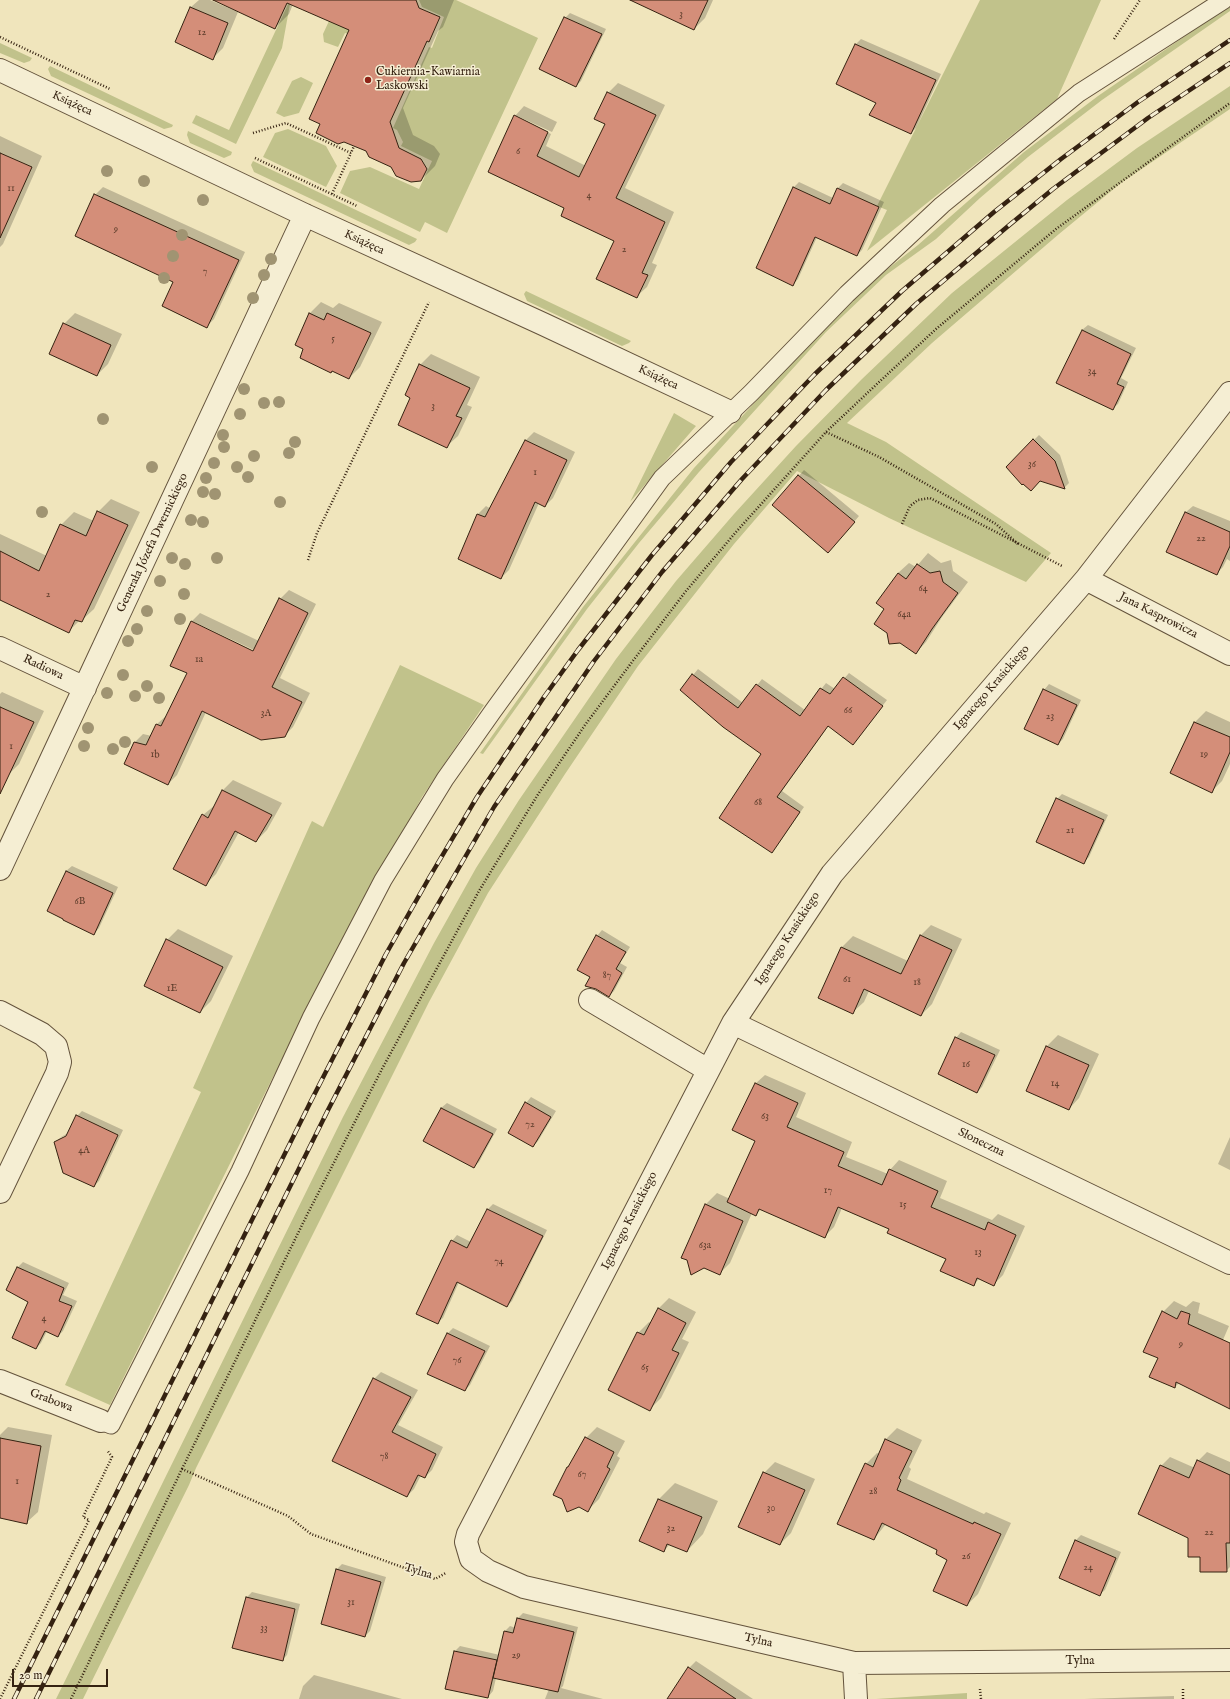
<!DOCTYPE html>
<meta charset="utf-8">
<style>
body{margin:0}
#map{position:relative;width:1230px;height:1699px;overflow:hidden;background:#f0e5bc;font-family:"IM FELL English",serif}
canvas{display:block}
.scale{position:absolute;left:12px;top:1669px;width:96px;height:18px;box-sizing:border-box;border:2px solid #352211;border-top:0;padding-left:5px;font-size:12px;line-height:14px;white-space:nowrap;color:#352211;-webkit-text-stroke:3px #f5eed3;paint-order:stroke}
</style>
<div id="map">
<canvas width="1230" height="1699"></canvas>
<div class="scale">20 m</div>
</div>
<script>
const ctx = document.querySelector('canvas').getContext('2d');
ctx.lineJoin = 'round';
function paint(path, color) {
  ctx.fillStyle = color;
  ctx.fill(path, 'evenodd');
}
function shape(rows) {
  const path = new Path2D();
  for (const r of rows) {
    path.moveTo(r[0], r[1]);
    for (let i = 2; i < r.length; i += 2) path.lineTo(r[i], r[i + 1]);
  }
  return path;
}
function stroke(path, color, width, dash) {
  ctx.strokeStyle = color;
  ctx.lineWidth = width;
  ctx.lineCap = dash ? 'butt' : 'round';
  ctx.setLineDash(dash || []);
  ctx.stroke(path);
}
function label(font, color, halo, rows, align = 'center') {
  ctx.font = font + ' "IM FELL English",serif';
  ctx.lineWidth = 3;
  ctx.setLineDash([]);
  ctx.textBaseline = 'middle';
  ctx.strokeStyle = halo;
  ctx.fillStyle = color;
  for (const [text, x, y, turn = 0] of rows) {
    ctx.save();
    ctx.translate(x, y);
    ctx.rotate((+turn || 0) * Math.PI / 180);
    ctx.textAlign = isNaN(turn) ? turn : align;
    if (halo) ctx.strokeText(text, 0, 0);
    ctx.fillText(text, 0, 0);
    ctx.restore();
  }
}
const green = shape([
 [290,0,290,4,282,48,236,144,192,123,196,115,229,130],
 [342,0,354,36,345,33,338,47,324,42,323,34,329,21,332,23],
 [419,0,456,0,538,38,447,233,425,222,420,232,340,193,350,171,370,167,419,189,432,161,401,146,403,142,397,130,393,128,429,47,432,48,444,17,422,7],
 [980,0,1101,0,1057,99,867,251,887,210,877,206],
 [1230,5,1230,11,1102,100,1028,157,980,198,936,239,886,275,826,332,699,472,639,543,587,609,483,754,480,753,583,607,694,468,823,329,885,271,918,245,1024,152,1098,96],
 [0,43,32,58,30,61,24,63,0,53],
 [50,66,173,125,172,127,164,129,51,76,48,69],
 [301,77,313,83,299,113,284,117,276,113,292,81],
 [1230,86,1230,109,1121,183,1059,234,932,343,847,423,886,442,1051,553,1026,582,889,518,797,471,734,544,638,666,565,774,488,893,429,1002,196,1468,189,1485,83,1699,56,1699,343,1117,434,943,476,868,519,800,616,659,676,581,734,514,796,446,862,379,952,293,1067,200,1137,148],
 [288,129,326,146,337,166,326,187,263,157,275,133],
 [188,131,232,152,231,155,224,158,190,143,187,135],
 [253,161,417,239,415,242,409,245,254,172,251,165],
 [526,291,631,341,629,343,622,346,527,301,524,294],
 [674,413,696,426,630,502],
 [400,665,484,705,422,797,273,1077,110,1405,65,1385,201,1092,193,1088,310,825,312,821,323,827],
 [967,1693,967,1699,876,1699]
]);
const shadow = shape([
 [199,0,210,0,238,12,223,48,213,58,176,41,191,7],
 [259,0,454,0,443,27,438,31,403,108,413,135,434,146,440,154,435,166,421,180,392,167,321,123,350,30,293,4,289,14,275,28],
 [665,0,713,0,705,18,694,29],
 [570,13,606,29,581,81,576,86,565,18],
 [861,39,941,74,916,128,911,133,878,103,837,83,856,44],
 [618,83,665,105,625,188,674,212,652,263,657,265,647,287,637,296,615,241,565,208,515,116,524,106,557,122,552,132,517,116,517,118,551,134,546,146,586,166,607,124,608,93],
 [0,136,42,156,3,244,0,247],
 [799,182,833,198,838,188,843,183,884,202,862,250,857,255,817,237,798,279,793,285,757,268,794,187],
 [103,187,245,252,214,319,207,326,174,282,95,195],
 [321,302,333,308,339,303,382,322,360,367,349,378,296,345,310,313],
 [75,313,122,334,108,364,97,375,64,324],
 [1088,325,1136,348,1121,378,1128,382,1118,404,1112,409,1082,330],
 [431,354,480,377,467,405,472,407,458,436,447,446,412,397,420,365],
 [534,432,575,452,553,498,545,506,539,503,509,570,501,578,459,558,478,514,486,506,491,509,526,440],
 [1039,435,1060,455,1069,483,1064,488,1007,467],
 [804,470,859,516,834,546,773,505],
 [111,499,140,512,94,609,81,621,80,620,68,632,0,596,0,534,47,556,61,525,74,512,94,521,98,512],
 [1193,506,1230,521,1230,561,1227,559,1223,567,1216,574,1167,551,1186,512],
 [928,553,941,563,951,560,953,571,968,582,942,617,926,642,916,653,886,609,898,573,909,563,916,567],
 [289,590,316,604,280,678,310,693,293,727,284,736,206,712,177,775,168,784,134,743,143,734,152,736,157,724,166,716,167,716,188,673,191,622,200,613,259,641,280,599],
 [194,622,258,652,257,654,194,624],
 [698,669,743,703,762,679,805,710,826,683,835,689,849,673,887,700,853,744,829,725,782,791,804,807,777,846,772,851,762,754,681,690],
 [1049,684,1081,700,1063,739,1058,744,1044,690],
 [2,692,44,711,19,764,8,775,0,771,0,694],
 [1206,711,1230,722,1230,764,1222,781,1212,791,1172,773,1195,722],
 [233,780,282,803,267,830,256,841,239,832,216,874,205,885,203,815,215,805,222,791],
 [1062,794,1108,815,1089,857,1084,862,1057,799],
 [72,866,118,887,99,928,94,934,48,910,66,871],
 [931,925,962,939,932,1004,921,1015,869,991,864,1002,853,1012,820,998,842,947,853,936,908,961,920,936],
 [178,929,233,956,211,1001,200,1012,167,940],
 [602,930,630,947,620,963,627,967,614,991,609,996,597,988,591,976,578,969,597,936],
 [961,1032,1000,1050,982,1087,977,1092,956,1038],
 [1058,1035,1099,1054,1079,1098,1069,1109,1028,1090,1047,1046],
 [765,1075,806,1093,796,1117,852,1142,846,1157,888,1174,890,1170,899,1160,947,1181,940,1198,992,1220,998,1214,1025,1226,1003,1275,993,1285,980,1278,973,1285,947,1258,890,1228,842,1208,834,1227,825,1236,761,1209,756,1215,752,1213,730,1263,719,1274,682,1257,706,1204,717,1193,730,1199,757,1141,755,1084],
 [531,1097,556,1111,538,1141,533,1146,526,1103],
 [447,1103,497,1129,479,1162,474,1167,425,1140,441,1108],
 [82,1111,123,1130,99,1181,94,1186,55,1143,61,1137,68,1133,77,1116],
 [70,1133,71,1135,60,1141,60,1138],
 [1230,1137,1230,1170,1218,1164],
 [493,1204,547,1230,512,1301,507,1306,459,1282,443,1318,437,1323,452,1241,457,1235,471,1242,488,1209],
 [23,1262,69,1283,63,1295,77,1301,63,1331,58,1336,47,1331,41,1343,36,1348,29,1301,8,1289,18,1267],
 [669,1298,696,1312,682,1339,689,1342,661,1398,650,1409,638,1333,649,1322,651,1323,658,1309],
 [1174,1301,1186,1307,1193,1301,1200,1303,1198,1313,1229,1326,1206,1379,1179,1383,1175,1387,1160,1358,1163,1312],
 [453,1328,490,1346,470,1385,465,1390,429,1373,448,1333],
 [381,1372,418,1390,398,1425,443,1447,432,1470,425,1477,421,1475,414,1489,407,1496,334,1460,374,1379],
 [8,1427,52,1435,38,1512,27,1522,0,1517,0,1435],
 [597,1427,625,1441,617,1456,620,1458,599,1499,588,1510,568,1467,586,1438],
 [897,1428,922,1440,909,1467,911,1469,907,1479,984,1514,986,1512,1011,1523,978,1594,967,1605,948,1559,939,1550,886,1524,874,1539,866,1464,877,1453,879,1454,886,1439],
 [1207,1452,1230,1462,1230,1567,1226,1571,1201,1556,1189,1538,1161,1466,1170,1457,1195,1468,1198,1461],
 [775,1462,815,1479,791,1533,780,1544,764,1473],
 [675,1483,718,1501,703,1534,687,1551,670,1544,664,1551,641,1541,659,1499],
 [1081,1535,1121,1552,1105,1590,1099,1595,1060,1577,1076,1540],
 [342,1564,386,1577,370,1631,365,1636,337,1569],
 [252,1592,300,1604,287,1655,282,1660,247,1597],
 [523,1613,578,1627,563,1686,561,1688,603,1699,545,1699,549,1689,496,1678,493,1691,488,1697,455,1651,460,1646,500,1655,505,1631,510,1626,516,1628,518,1618],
 [696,1661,753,1699,668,1699,689,1668],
 [314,1675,402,1699,299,1699,303,1686],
 [1174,1696,1174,1699,1084,1699]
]);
const building = shape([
 [213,0,416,0,419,8,440,17,429,42,427,41,390,122,399,148,421,159,427,169,421,181,411,182,396,176,391,167,369,157,366,151,344,142,338,144,316,133,320,124,309,119,349,30,287,3,275,29,213,0],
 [630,0,708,0,694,30,630,0],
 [190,7,228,23,213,60,175,42,190,7],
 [564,17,602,34,576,87,539,69,564,17],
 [855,44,936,80,911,134,869,115,876,103,836,84,855,44],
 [607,92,656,115,616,198,665,222,642,273,648,275,637,298,596,279,614,241,561,216,564,208,488,172,514,115,548,132,537,156,579,177,605,124,594,119,607,92],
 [0,153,32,167,0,238,0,153],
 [793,187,830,204,837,188,879,207,857,256,815,237,793,286,756,268,793,187],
 [94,194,239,260,207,328,162,306,173,282,75,236,94,194],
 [309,313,324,320,327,313,371,333,349,379,332,371,331,373,300,358,303,349,295,345,309,313],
 [63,323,111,345,97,376,49,354,63,323],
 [1082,330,1131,354,1117,384,1124,387,1113,410,1056,383,1082,330],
 [419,364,470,388,456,416,462,418,447,448,398,425,410,398,405,395,419,364],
 [1033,439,1055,461,1065,489,1040,481,1031,491,1023,484,1022,485,1006,467,1033,439],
 [525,440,567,460,545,507,535,502,501,579,458,559,477,514,485,517,525,440],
 [798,475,855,522,828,553,772,505,798,475],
 [97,511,128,525,82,622,75,620,69,633,0,600,0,551,39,571,60,524,86,536,97,511],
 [1185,512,1230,532,1230,546,1217,575,1166,552,1185,512],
 [917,564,930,573,940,571,943,582,958,593,932,629,916,654,900,643,889,644,887,633,874,624,884,609,876,603,898,573,906,579,917,564],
 [279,598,308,613,272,687,302,702,285,737,261,740,202,711,168,785,124,764,134,742,146,745,156,724,161,726,187,673,170,666,191,621,253,651,279,598],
 [692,674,738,708,756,684,800,716,820,688,830,694,843,677,883,706,853,745,828,726,777,797,800,812,772,853,719,818,761,754,723,727,680,690,692,674],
 [1043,689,1077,705,1058,745,1024,729,1043,689],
 [0,707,34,722,0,794,0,707],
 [1194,722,1230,737,1230,752,1212,793,1170,773,1194,722],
 [222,790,272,815,256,842,235,831,206,886,173,869,202,814,208,818,222,790],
 [1056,798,1104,820,1084,864,1036,842,1056,798],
 [66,871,113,893,94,935,63,920,63,919,47,911,66,871],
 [596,935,626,952,616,969,622,973,609,997,596,989,585,986,590,977,577,970,596,935],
 [920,935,952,950,921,1016,864,989,853,1014,818,998,841,947,901,974,920,935],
 [166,939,223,967,200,1013,144,986,166,939],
 [955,1037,995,1055,977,1093,938,1074,955,1037],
 [1046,1046,1089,1065,1069,1110,1026,1091,1046,1046],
 [755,1083,798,1103,787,1127,844,1152,838,1166,882,1185,889,1169,938,1191,931,1207,985,1230,988,1222,1016,1235,994,1286,977,1278,974,1286,940,1271,946,1259,887,1233,889,1229,838,1207,825,1238,759,1209,756,1216,727,1202,755,1141,732,1130,755,1083],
 [525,1102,551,1117,533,1147,508,1133,525,1102],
 [441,1108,493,1134,474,1168,423,1141,441,1108],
 [76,1115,118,1135,94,1187,63,1173,54,1142,66,1136,76,1115],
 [705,1204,743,1221,720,1275,704,1268,691,1275,687,1260,681,1258,705,1204],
 [487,1209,543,1236,507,1307,457,1282,438,1324,416,1314,451,1240,467,1248,487,1209],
 [17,1267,64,1288,59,1301,72,1306,58,1337,45,1331,36,1349,12,1338,28,1302,6,1290,17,1267],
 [658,1308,686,1323,672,1350,679,1353,650,1411,608,1390,637,1332,644,1335,658,1308],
 [1162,1311,1177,1319,1181,1311,1190,1314,1188,1324,1230,1343,1230,1409,1176,1382,1175,1388,1149,1377,1158,1358,1143,1352,1162,1311],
 [447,1333,485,1351,465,1391,427,1374,447,1333],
 [373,1378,411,1397,392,1432,436,1454,425,1478,418,1475,407,1497,332,1461,373,1378],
 [585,1437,614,1452,607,1467,610,1469,588,1512,579,1507,567,1512,562,1499,553,1495,567,1467,568,1467,585,1437],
 [0,1438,41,1446,27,1524,0,1518,0,1438],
 [885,1439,912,1451,899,1478,901,1480,897,1490,973,1524,974,1522,1001,1534,967,1606,933,1591,947,1560,936,1554,937,1550,882,1523,874,1540,837,1524,865,1463,873,1467,885,1439],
 [1197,1460,1230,1475,1230,1543,1226,1543,1227,1572,1200,1572,1200,1557,1188,1557,1188,1538,1138,1514,1160,1465,1189,1478,1197,1460],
 [763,1472,805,1490,780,1545,738,1527,763,1472],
 [658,1499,702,1517,687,1552,667,1544,664,1552,639,1541,658,1499],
 [1075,1540,1116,1558,1100,1596,1059,1578,1075,1540],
 [336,1569,381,1582,365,1637,321,1624,336,1569],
 [246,1597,295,1609,283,1661,232,1648,246,1597],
 [517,1618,574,1632,558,1692,493,1678,504,1631,513,1633,517,1618],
 [454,1651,497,1660,488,1698,445,1689,454,1651],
 [688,1667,736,1699,667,1699,688,1667]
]);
const path = shape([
 [0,37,110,89],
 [1114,39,1140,0],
 [253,133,286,123,351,153,354,146],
 [255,158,357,206],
 [332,194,351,153],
 [826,432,879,457,996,524,1019,545],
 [902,524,910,506,918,500,930,498,1062,566],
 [308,560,317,533,429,302],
 [182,1469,307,1215,382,1069,479,891,537,796,585,725,632,662,686,591,736,532,826,432,878,383,936,329,1056,229,1230,103],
 [980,1689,981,1699],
 [0,1699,89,1520,83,1517,112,1457,107,1450],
 [71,1699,182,1469,288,1516,311,1534,435,1579,446,1573],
 [1183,1699,1183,1688]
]);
const lane = shape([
 [101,1421,111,1425,240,1171,311,1018,383,880,445,779,493,711,662,478,751,393,847,294,942,205,1079,93,1224,0]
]);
const street = shape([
 [0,70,305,215,543,324,730,412],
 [1230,393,1086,579,832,874,733,1023,468,1534,466,1542,471,1559,488,1571,524,1587,854,1663,1230,1660],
 [1086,579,1230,654],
 [0,648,85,688],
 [0,869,305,215],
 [590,1000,708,1070],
 [0,1012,42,1034,56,1046,60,1062,57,1073,0,1192],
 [733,1023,1230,1263],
 [0,1381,101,1421],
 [854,1663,856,1699]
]);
const rail = shape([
 [14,1699,311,1101,386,954,429,878,477,797,544,697,578,650,652,555,731,462,815,374,902,291,994,212,1061,159,1138,102,1230,40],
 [36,1699,328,1110,404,963,494,807,594,661,662,572,742,479,826,390,916,304,1007,227,1053,189,1148,118,1230,63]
]);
const trees = [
 [107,171],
 [144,181],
 [203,200],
 [182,235],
 [173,256],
 [271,259],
 [264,275],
 [164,278],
 [253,298],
 [244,389],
 [279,402],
 [264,403],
 [240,414],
 [103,419],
 [223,435],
 [295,442],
 [224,447],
 [289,453],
 [254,456],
 [214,463],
 [152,467],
 [237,467],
 [248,477],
 [206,478],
 [203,492],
 [215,494],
 [280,502],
 [42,512],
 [191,520],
 [203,522],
 [172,558],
 [217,558],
 [185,564],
 [160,581],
 [184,594],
 [147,611],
 [180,619],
 [137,629],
 [128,641],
 [123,675],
 [147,686],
 [107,693],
 [135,696],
 [159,698],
 [88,728],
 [125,742],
 [84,746],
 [113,749]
];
const markers = [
 [368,80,4,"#8f2418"]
];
const numberNames = [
 ["3",681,15],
 ["12",202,33],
 ["6",518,152],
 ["11",11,189],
 ["4",589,196],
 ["9",116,230],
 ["2",624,250],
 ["7",205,272],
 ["5",333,339],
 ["34",1092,372],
 ["3",433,407],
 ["36",1032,465],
 ["1",535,473],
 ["22",1201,539],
 ["64",923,589],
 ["2",48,595],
 ["64a",904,615],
 ["1a",199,660],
 ["66",848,711],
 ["3A",266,714],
 ["23",1050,717],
 ["1",11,747],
 ["1b",155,755],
 ["19",1204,755],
 ["68",758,803],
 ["21",1070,831],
 ["6B",80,902],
 ["87",607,976],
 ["61",847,980],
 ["18",917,983],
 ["1E",172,989],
 ["16",966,1065],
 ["14",1055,1084],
 ["63",765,1117],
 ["72",530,1125],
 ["4A",84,1151],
 ["17",828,1191],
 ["15",903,1205],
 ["63a",705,1246],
 ["13",978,1253],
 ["74",499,1262],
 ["4",44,1319],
 ["9",1181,1345],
 ["76",457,1361],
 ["65",645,1368],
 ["78",384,1457],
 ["67",582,1475],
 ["1",17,1482],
 ["28",873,1492],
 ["30",771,1509],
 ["32",671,1529],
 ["22",1209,1533],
 ["26",966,1557],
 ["24",1088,1568],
 ["31",351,1603],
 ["33",264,1629],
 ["29",516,1656]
];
const poiNames = [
 ["Cukiernia-Kawiarnia",376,73],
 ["Laskowski",376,87]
];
const streetNames = [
 ["Książęca",72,104,25],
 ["Książęca",364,243,25],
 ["Książęca",658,378,25],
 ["Generała Józefa Dwernickiego",153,543,-65],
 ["Jana Kasprowicza",1158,616,27],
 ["Radiowa",43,668,25],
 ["Ignacego Krasickiego",992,688,-49],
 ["Ignacego Krasickiego",788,939,-57],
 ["Słoneczna",981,1143,26],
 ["Ignacego Krasickiego",630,1221,-63],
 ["Grabowa",51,1401,21],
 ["Tylna",418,1572,17],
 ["Tylna",758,1641,13],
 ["Tylna",1080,1662]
];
paint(green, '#c1c28b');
paint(shadow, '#0003');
paint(building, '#d48e79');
stroke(building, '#352211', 1);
stroke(lane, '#64533c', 19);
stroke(street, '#64533c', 24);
stroke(path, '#352211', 2.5, [1, 2]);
stroke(lane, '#f5eed3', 17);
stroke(street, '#f5eed3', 22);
stroke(rail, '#352211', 4.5);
stroke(rail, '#f5eed3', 3, [9]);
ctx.fillStyle = '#a09472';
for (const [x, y] of trees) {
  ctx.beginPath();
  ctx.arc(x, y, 6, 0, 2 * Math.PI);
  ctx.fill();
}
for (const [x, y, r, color] of markers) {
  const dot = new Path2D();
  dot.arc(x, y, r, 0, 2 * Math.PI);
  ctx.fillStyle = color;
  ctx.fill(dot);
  stroke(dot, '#f5eed3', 1.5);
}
label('10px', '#5d3d2b', null, numberNames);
label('12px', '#352211', '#f5eed3', poiNames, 'left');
label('12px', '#352211', '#f5eed3', streetNames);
</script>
